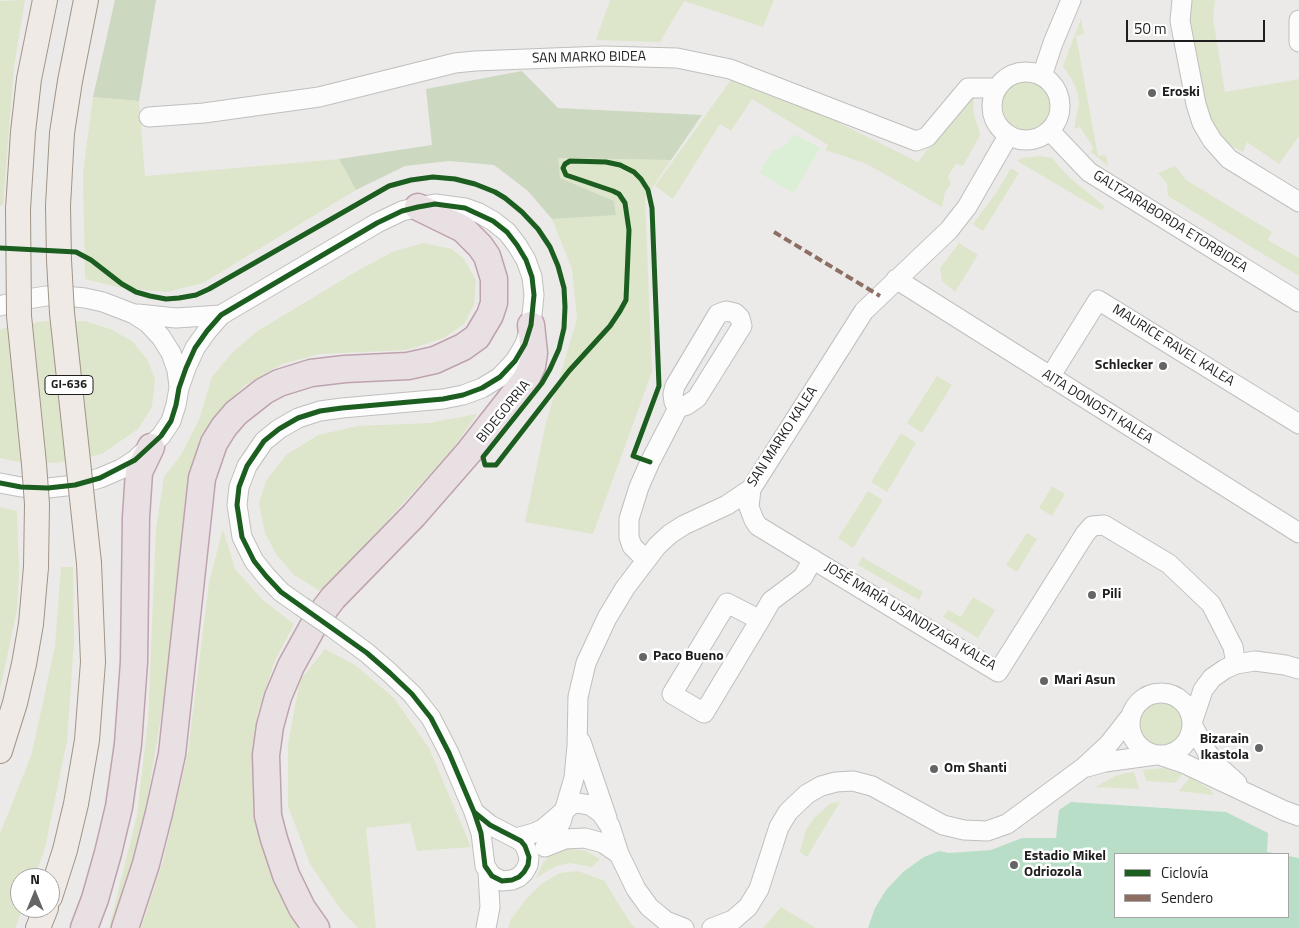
<!DOCTYPE html>
<meta charset="utf-8">
<style>
body{margin:0}
#map{position:relative;width:1299px;height:928px;overflow:hidden;background:#eceae8;font-family:"Titillium Web",sans-serif}
canvas{display:block}
.legend{position:absolute;left:1114px;top:853px;width:175px;height:65px;box-sizing:border-box;background:#fff;border:1px solid #a5a5a5;margin:0;padding:6px 9px;list-style:none;font-size:15px;color:#1e1e1e}
.legend li{display:flex;align-items:center;gap:10px;height:25px}
.legend b{width:25px;border:1px solid #a5a5a5}
.north{position:absolute;left:10px;top:868px;width:50px;height:50px;box-sizing:border-box;background:#fff;border:1px solid #a5a5a5;border-radius:50%;rotate:0deg;font-size:14px;font-weight:700;line-height:20px;text-align:center;color:#1e1e1e}
.north::after{content:'';display:block;margin:auto;width:18px;height:22px;background:#666565;clip-path:polygon(50% 0,100% 100%,50% 72%,0 100%)}
.scale{position:absolute;left:1126px;top:20px;width:139px;height:22px;box-sizing:border-box;border:2px solid #1e1e1e;border-top:0;padding-left:6px;font-size:15px;line-height:18px;white-space:nowrap;color:#1e1e1e;-webkit-text-stroke:4px #fff;paint-order:stroke}
</style>
<div id="map">
<canvas width="1299" height="928"></canvas>
<ul class="legend">
<li><b style="height:6px;background:#1b5e20"></b>Ciclovía</li>
<li><b style="height:6px;background:#8d6e63"></b>Sendero</li>
</ul>
<div class="north">N</div>
<div class="scale">50 m</div>
</div>
<script>
const ctx = document.querySelector('canvas').getContext('2d');
ctx.lineJoin = 'round';
function paint(path, color) {
  ctx.fillStyle = color;
  ctx.fill(path, 'evenodd');
}
function shape(rows) {
  const path = new Path2D();
  for (const r of rows) {
    if (r.length === 3) {
      path.moveTo(r[0] + r[2], r[1]);
      path.arc(r[0], r[1], r[2], 0, 2 * Math.PI);
      continue;
    }
    path.moveTo(r[0], r[1]);
    for (let i = 2; i < r.length; i += 2) path.lineTo(r[i], r[i + 1]);
  }
  return path;
}
function stroke(path, color, width, dash) {
  ctx.strokeStyle = color;
  ctx.lineWidth = width;
  ctx.lineCap = dash ? 'butt' : 'round';
  ctx.setLineDash(dash || []);
  ctx.stroke(path);
}
function label(font, color, halo, rows, align = 'center') {
  ctx.font = font + ' "Titillium Web",sans-serif';
  ctx.lineWidth = 5;
  ctx.setLineDash([]);
  ctx.textBaseline = 'middle';
  ctx.strokeStyle = halo;
  ctx.fillStyle = color;
  for (const [text, x, y, turn = 0] of rows) {
    ctx.save();
    ctx.translate(x, y);
    ctx.rotate((+turn || 0) * Math.PI / 180);
    ctx.textAlign = isNaN(turn) ? turn : align;
    if (halo) ctx.strokeText(text, 0, 0);
    ctx.fillText(text, 0, 0);
    ctx.restore();
  }
}
const grass = shape([
 [25,0,14,67,3,205,0,206,0,1],
 [610,0,774,0,763,27,684,1,660,42,596,40],
 [1191,0,1215,0,1213,18,1225,92,1299,79,1299,136,1279,164,1247,142,1243,152,1230,145,1218,131,1212,121,1207,109,1189,13],
 [1081,19,1084,34,1076,36,1098,156,1106,155,1108,166,1091,152,1093,147,1080,127,1074,129,1079,103,1077,91,1072,80,1063,66],
 [733,77,759,83,918,162,952,115,975,91,973,107,975,118,980,133,979,137,963,166,956,164,948,176,951,184,945,192,942,207,867,164,825,150,828,145,752,99,731,131,720,124,673,199,655,186],
 [1027,105,25],
 [93,97,139,101,145,176,339,159,356,190,203,283,167,292,122,288,85,279,83,173],
 [1039,156,1052,158,1069,177,1104,206,1102,211,1017,161,1023,158],
 [557,158,671,160,645,198,652,372,593,534,525,522,546,423,577,319,572,269,552,219,616,214,614,201,560,178],
 [1175,166,1186,180,1272,232,1268,240,1299,258,1299,276,1168,196,1167,184,1158,173],
 [1011,168,1019,173,983,231,973,224,996,193],
 [423,243,452,249,464,259,476,280,474,305,464,324,444,338,407,350,320,354,282,364,244,386,213,419,194,461,172,650,142,832,122,899,111,928,109,928,137,815,148,720,156,529,164,477,181,455,199,420,212,377,232,353,256,332,352,274,392,252],
 [959,243,978,255,955,292,942,281,940,268],
 [45,321,85,321,110,329,132,341,147,359,155,379,152,407,138,429,102,454,57,463,19,462,0,458,0,330,4,328],
 [937,376,952,385,922,433,907,423],
 [477,414,453,449,322,592,294,575,276,554,265,533,259,504,266,481,286,455,318,435,358,426,429,423],
 [901,433,916,443,887,492,871,482],
 [1052,486,1065,494,1052,516,1039,508],
 [868,491,883,500,853,548,838,538],
 [0,507,17,511,19,573,17,610,0,690],
 [223,529,235,569,263,600,294,624,274,663,257,716,252,760,255,814,269,866,289,911,302,928,141,928,163,861,188,752,209,582],
 [1027,533,1037,539,1017,572,1006,565],
 [862,557,923,592,919,600,858,565],
 [61,567,73,567,74,642,67,741,45,848,34,878,20,878,20,908,23,908,15,928,0,928,0,834,32,753,55,646],
 [973,597,995,610,978,638,943,617,948,610,961,617],
 [325,649,355,665,394,698,429,748,471,847,417,851,410,823,366,828,376,928,358,928,341,910,310,864,288,806,288,744,300,680],
 [1161,723,22],
 [1163,768,1182,774,1175,783,1146,781,1143,770],
 [1134,772,1139,789,1095,787,1117,775],
 [1190,777,1211,790,1213,795,1179,791],
 [840,802,807,857,800,852,806,830,814,818,831,803],
 [561,849,572,849,586,851,600,859,592,867,570,863,556,866,536,878,543,863,551,853],
 [578,871,605,881,619,905,632,925,636,928,508,928,511,919,526,899,541,884,560,873],
 [781,907,816,928,763,928]
]);
const forest = shape([
 [115,0,156,0,139,101,93,97],
 [522,71,558,108,702,115,671,160,558,158,560,178,614,201,616,215,552,219,528,191,494,165,449,161,405,166,356,190,339,159,432,145,426,89]
]);
const park = shape([
 [794,134,820,148,794,193,759,173,772,151,784,147]
]);
const pitch = shape([
 [1071,802,1226,812,1268,833,1267,852,1281,854,1115,854,1115,917,1288,917,1288,856,1299,858,1299,928,868,928,875,908,886,890,903,872,924,857,939,851,949,853,991,850,1022,838,1056,838,1059,810]
]);
const minor = shape([
 [1182,0,1180,21,1196,104,1202,123,1212,140,1229,159,1299,202],
 [1299,20,1299,42],
 [1026,106,34],
 [1042,76,1053,43,1071,0],
 [149,117,204,113,319,97,455,63,475,61,604,56,677,58,730,69,916,141,927,137,968,88,997,88],
 [1050,131,1089,172,1299,302],
 [896,279,1299,533],
 [0,306,21,300,46,296,65,296,85,298,103,302,134,314,148,323,161,337,171,353,177,370,179,387],
 [138,314,176,318,221,315],
 [1050,377,1098,300,1299,424],
 [0,483,21,487,48,488,75,485,100,478,121,469,135,460,161,436,171,421,176,405,179,388,186,368,195,348,207,331,221,315,377,223,402,211,418,207,435,204,465,208,479,213,493,221,507,232,517,245,526,260,532,277,534,295,531,325,525,344,515,361,500,377,482,388,463,395,443,399,342,408,320,411,298,418,279,429,264,441,247,466,239,487,237,505,242,537,254,561,266,576,281,592,301,606],
 [751,489,749,507,754,520,758,526,998,672,1085,534,1092,526,1104,525,1169,564,1211,604,1233,647,1236,664],
 [646,560,632,546,629,537,629,519,639,487,650,462,678,408,687,405,697,398,742,326,740,318,735,313,726,311,718,314,675,386,673,394,674,402,678,408],
 [760,620,727,603,672,694,704,713,760,620,771,601,803,577,813,559],
 [333,628,367,653,390,673,412,694,431,718,449,753,474,812,481,833,485,866,492,876,502,881,512,880,519,877,524,872,528,865,529,857,525,846,521,841,490,825,474,812],
 [1161,724,31],
 [1193,720,1203,690,1212,678,1225,669,1236,664,1255,661,1285,665,1299,669],
 [1193,726,1207,752,1218,766,1237,783],
 [581,742,607,818],
 [1162,756,1183,763,1285,811,1299,816],
 [1087,767,1105,762,1156,755],
 [516,838,534,833,543,829,571,805,577,803,590,805,601,813,610,826,619,854,636,889,649,907,666,921,684,928],
 [547,846,561,822,574,778,577,746,578,697,586,663,607,618,625,588,657,546,670,534,684,525,727,505,751,489,864,311,949,230,967,207,1008,136],
 [545,847,565,839,585,838,603,843,619,854],
 [486,928,490,907,488,872],
 [712,928,733,920,748,907,759,889,779,827,788,812,807,794,821,786,836,782,853,781,872,786,943,825,964,830,987,831,1007,824,1083,768,1108,745,1130,717]
]);
const major = shape([
 [58,206,62,133,70,81,86,0],
 [18,209,23,132,29,79,45,0],
 [0,751,15,703,24,664,31,624,36,567],
 [50,897,65,850,76,804,87,740,93,662,89,563],
 [38,928,46,908]
]);
const highway = shape([
 [84,928,95,899,108,853,119,807,128,744,134,662,136,517,139,472,151,447],
 [125,928,146,864,159,813,172,754,202,478,214,443,224,427,236,413,264,391,279,383,311,373,345,369,408,366,435,360,463,347,477,337,490,315,494,303,494,279,487,256,480,246,463,229,418,207],
 [316,928,302,908,286,875,274,839,268,816,266,755,270,726,278,697,291,666,317,619,333,598,414,515,469,452,526,379,532,366,534,353,531,325]
]);
const minorBridge = shape([
 [301,606,333,628]
]);
const majorBridge = shape([
 [58,206,59,260,62,313,89,563],
 [18,209,19,316,34,464,37,504,36,567]
]);
const quiet = shape([
 [774,232,880,296]
]);
const cycleway = shape([
 [0,248,76,252,91,260,122,284,136,292,150,296,166,299,179,298,196,295,209,289,389,186,411,180,433,177,455,179,475,184,495,192,505,198,522,212,538,229,550,247,558,266,564,288,565,307,564,328,559,349,550,369,542,383,483,457,485,465,496,465,569,371,610,326,620,311,626,300,629,230,625,203,619,194,613,191,566,175,563,168,565,164,570,161,606,162,620,165,634,172,641,179,648,190,652,208,659,386,633,456,650,462],
 [0,483,21,487,48,488,75,485,100,478,135,460,161,436,171,421,176,405,179,388,186,368,195,348,207,331,221,315,377,223,402,211,418,207,435,204,465,208,493,221,507,232,517,245,526,260,532,277,534,295,531,325,525,344,515,361,500,377,482,388,463,395,443,399,342,408,320,411,298,418,279,429,264,441,247,466,239,487,237,505,242,537,254,561,266,576,281,592,367,653,390,673,412,694,431,718,449,753,474,812,481,833,485,866,492,876,502,881,512,880,519,877,524,872,528,865,529,857,525,846,521,841,490,825,474,812]
]);
const markers = [
 [1152,93,5,"#666565"],
 [1163,366,5,"#666565"],
 [1092,595,5,"#666565"],
 [643,657,5,"#666565"],
 [1044,681,5,"#666565"],
 [1259,748,5,"#666565"],
 [934,769,5,"#666565"],
 [1014,865,5,"#666565"]
];
const shields = [
 [69,385,48]
];
const shieldNames = [
 ["GI-636",69,385]
];
const streetNames = [
 ["SAN MARKO BIDEA",589,58,-1],
 ["GALTZARABORDA ETORBIDEA",1170,222,32],
 ["MAURICE RAVEL KALEA",1173,346,32],
 ["AITA DONOSTI KALEA",1097,407,32],
 ["BIDEGORRIA",504,412,-51],
 ["SAN MARKO KALEA",783,437,-57],
 ["JOSÉ MARÍA USANDIZAGA KALEA",910,617,31]
];
const poiNames = [
 ["Eroski",1162,93],
 ["Schlecker",1153,366,"right"],
 ["Pili",1102,595],
 ["Paco Bueno",653,657],
 ["Mari Asun",1054,681],
 ["Bizarain",1249,740,"right"],
 ["Ikastola",1249,756,"right"],
 ["Om Shanti",944,769],
 ["Estadio Mikel",1024,857],
 ["Odriozola",1024,873]
];
paint(grass, '#dde6ca');
paint(forest, '#ccd8c0');
paint(park, '#daefd6');
paint(pitch, '#b8dec8');
stroke(minor, '#bfbfbe', 21);
stroke(major, '#a09487', 26);
stroke(highway, '#bea2af', 29);
stroke(minor, '#fcfcfc', 19);
stroke(major, '#efeae5', 24);
stroke(highway, '#e9e0e3', 26);
stroke(minorBridge, '#bfbfbe', 21, []);
stroke(majorBridge, '#a09487', 26, []);
stroke(minorBridge, '#fcfcfc', 19);
stroke(majorBridge, '#efeae5', 24);
stroke(quiet, '#8d6e63', 4, [8, 4]);
stroke(cycleway, '#1b5e20', 5);
for (const [x, y, r, color] of markers) {
  const dot = new Path2D();
  dot.arc(x, y, r, 0, 2 * Math.PI);
  ctx.fillStyle = color;
  ctx.fill(dot);
  stroke(dot, '#fff', 2);
}
for (const [x, y, w] of shields) {
  const box = new Path2D();
  box.roundRect(x - w / 2, y - 9.5, w, 19, 4);
  ctx.fillStyle = '#fff';
  ctx.fill(box);
  stroke(box, '#1e1e1e', 1);
}
label('bold 12px', '#1e1e1e', null, shieldNames);
label('14px', '#1e1e1e', '#fff', streetNames);
label('bold 14px', '#1e1e1e', '#fff', poiNames, 'left');
</script>
